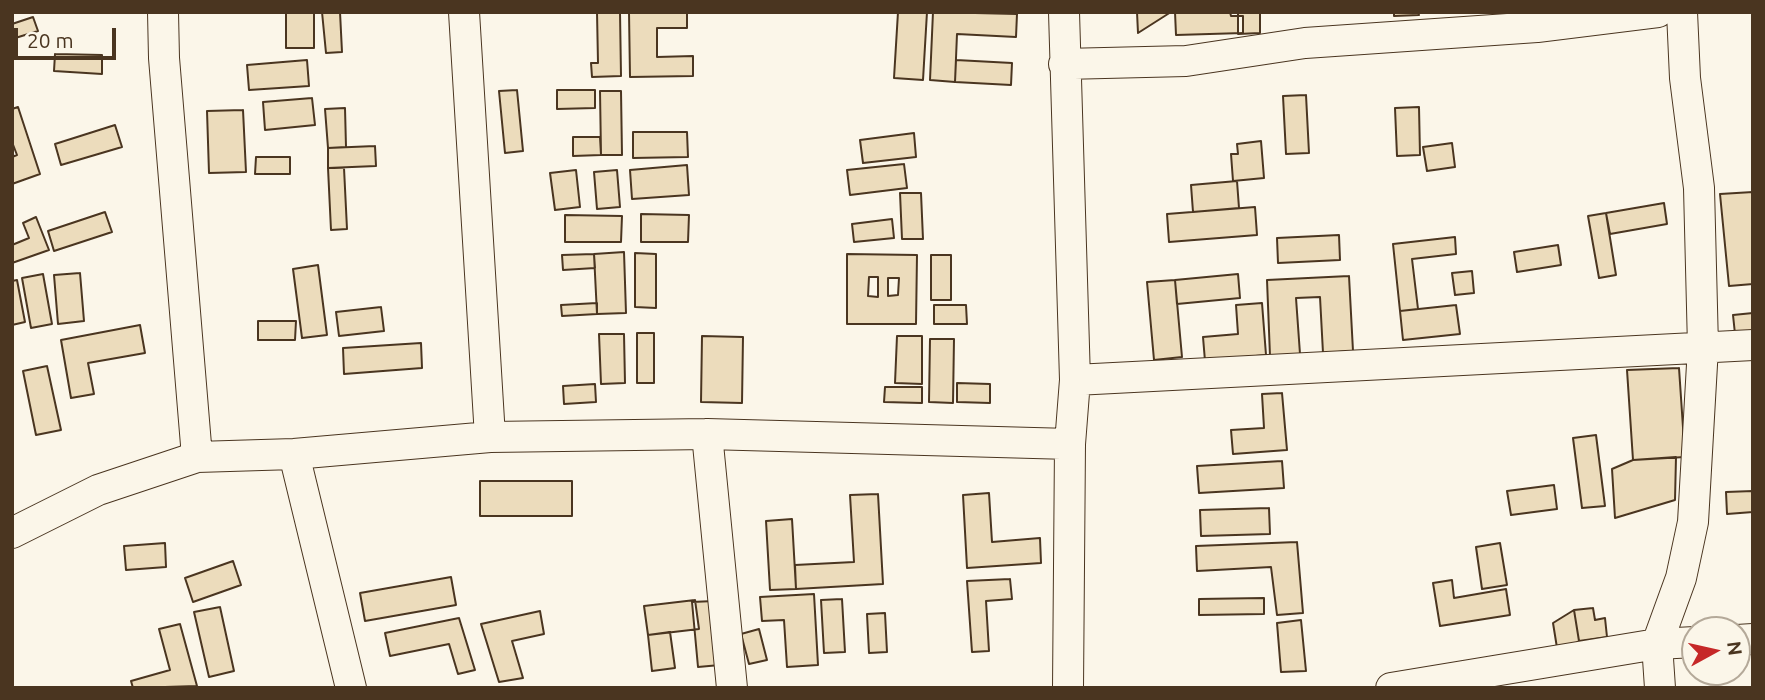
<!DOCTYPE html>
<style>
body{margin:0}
#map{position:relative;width:1765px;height:700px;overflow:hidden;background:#fbf6e9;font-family:Ubuntu,sans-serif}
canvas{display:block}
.frame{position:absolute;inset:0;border:14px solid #4a3520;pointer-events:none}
.north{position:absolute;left:1681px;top:616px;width:70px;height:70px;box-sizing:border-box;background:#fbf6e9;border:2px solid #b4a999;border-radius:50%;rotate:82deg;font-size:19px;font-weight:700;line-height:28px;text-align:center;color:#4a3520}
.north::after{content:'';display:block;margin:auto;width:24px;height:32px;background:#c62828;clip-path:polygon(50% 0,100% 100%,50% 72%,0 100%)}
.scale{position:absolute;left:14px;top:28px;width:102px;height:32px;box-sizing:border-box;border:4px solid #4a3520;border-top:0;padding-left:9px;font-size:21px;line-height:24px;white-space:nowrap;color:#4a3520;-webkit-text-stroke:5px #fbf6e9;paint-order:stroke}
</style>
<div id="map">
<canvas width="1765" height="700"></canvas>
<div class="frame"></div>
<div class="north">N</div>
<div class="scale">20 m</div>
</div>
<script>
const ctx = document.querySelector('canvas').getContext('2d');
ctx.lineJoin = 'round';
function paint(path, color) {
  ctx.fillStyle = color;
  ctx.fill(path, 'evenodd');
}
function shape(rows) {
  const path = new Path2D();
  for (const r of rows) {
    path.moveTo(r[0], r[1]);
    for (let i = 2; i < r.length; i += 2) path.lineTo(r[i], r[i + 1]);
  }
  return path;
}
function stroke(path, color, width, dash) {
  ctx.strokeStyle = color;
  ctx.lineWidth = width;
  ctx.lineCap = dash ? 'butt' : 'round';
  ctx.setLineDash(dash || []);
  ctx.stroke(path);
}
const building = shape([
 [286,12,314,12,314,48,286,48,286,12],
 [322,12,340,12,342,52,326,53,322,12],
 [597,12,620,12,621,76,592,77,591,63,598,63,597,12],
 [629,12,687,12,687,28,657,28,657,57,693,56,693,76,630,77,629,12],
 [898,12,927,12,923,80,894,78,898,12],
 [933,12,1017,14,1016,37,957,34,955,82,930,80,933,12],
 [1137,12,1171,12,1138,33,1137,12],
 [1175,12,1230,12,1231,16,1243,16,1243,33,1176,35,1175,12],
 [1238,12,1260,12,1260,33,1238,34,1238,12],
 [1394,12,1418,12,1419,15,1394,16,1394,12],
 [33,17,38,31,12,39,12,24,33,17],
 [55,54,102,55,102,74,54,71,55,54],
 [307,60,309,86,249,90,247,65,307,60],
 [956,60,1012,63,1011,85,955,82,956,60],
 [517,90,523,151,505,153,499,91,517,90],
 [557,90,595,90,595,108,557,109,557,90],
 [600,91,621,91,622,155,601,155,600,91],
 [1306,95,1309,153,1286,154,1283,96,1306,95],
 [312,98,315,125,265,130,263,102,312,98],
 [18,107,40,174,12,184,12,157,17,155,12,142,12,109,18,107],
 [1419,107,1420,155,1397,156,1395,108,1419,107],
 [345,108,346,147,328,148,325,109,345,108],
 [243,110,246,172,209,173,207,111,243,110],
 [115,125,122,147,61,165,55,144,115,125],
 [633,132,687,132,688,157,633,158,633,132],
 [914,133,916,157,863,163,860,140,914,133],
 [573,137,600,137,601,155,573,156,573,137],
 [1261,141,1264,178,1233,181,1231,154,1238,154,1237,144,1261,141],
 [1452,143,1455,167,1427,171,1423,147,1452,143],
 [375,146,376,166,328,168,328,148,375,146],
 [256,157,290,157,290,174,255,174,256,157],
 [904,164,907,188,850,195,847,170,904,164],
 [687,165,689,195,632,199,630,170,687,165],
 [328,168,344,168,347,229,331,230,328,168],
 [576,170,580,207,555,210,550,173,576,170],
 [617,170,620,207,597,209,594,172,617,170],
 [1237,181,1239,208,1193,212,1191,185,1237,181],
 [1753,192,1753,284,1729,286,1720,194,1753,192],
 [900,193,921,193,923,239,902,239,900,193],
 [1664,203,1667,224,1610,234,1606,213,1664,203],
 [1255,207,1257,235,1169,242,1167,214,1255,207],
 [105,212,112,232,54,251,48,231,105,212],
 [1606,213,1616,275,1599,278,1588,216,1606,213],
 [641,214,689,215,688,242,641,242,641,214],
 [565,215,622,216,621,242,565,242,565,215],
 [36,217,49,250,12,263,12,245,29,238,23,223,36,217],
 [892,219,894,238,854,242,852,224,892,219],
 [1339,235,1340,260,1278,263,1277,238,1339,235],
 [1455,237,1456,254,1412,259,1418,309,1400,311,1393,244,1455,237],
 [1558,245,1561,265,1517,272,1514,252,1558,245],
 [624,252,626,313,597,314,594,254,624,252],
 [635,253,656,254,656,308,635,307,635,253],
 [594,254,595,268,563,270,562,255,594,254],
 [847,254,917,255,916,324,847,324,847,254],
 [869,277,878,277,878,297,868,296,869,277],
 [888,278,899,278,898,295,888,296,888,278],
 [931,255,951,255,951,300,931,300,931,255],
 [318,265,327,335,302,338,293,269,318,265],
 [1472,271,1474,293,1455,295,1452,273,1472,271],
 [80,273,84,321,58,324,54,275,80,273],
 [43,274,52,324,31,328,22,278,43,274],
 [1238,274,1240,298,1177,304,1175,280,1238,274],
 [1349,276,1353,351,1323,353,1320,297,1296,298,1300,354,1270,356,1267,280,1349,276],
 [17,280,25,322,12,325,12,281,17,280],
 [1175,280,1182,357,1154,360,1147,282,1175,280],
 [597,303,597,314,562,316,561,305,597,303],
 [1262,303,1266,355,1205,361,1203,337,1238,334,1236,305,1262,303],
 [934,305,966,305,967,324,934,324,934,305],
 [1456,305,1460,334,1403,340,1400,311,1456,305],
 [381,307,384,331,339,336,336,312,381,307],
 [1753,313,1753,333,1735,334,1733,315,1753,313],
 [258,321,296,321,295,340,258,340,258,321],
 [140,325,145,353,88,363,94,394,71,398,61,340,140,325],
 [637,333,654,333,654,383,637,383,637,333],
 [599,334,624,334,625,383,601,384,599,334],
 [702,336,743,337,742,403,701,402,702,336],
 [897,336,922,336,922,384,895,383,897,336],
 [930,339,954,339,953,403,929,402,930,339],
 [421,343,422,368,344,374,343,348,421,343],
 [47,366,61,430,36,435,23,371,47,366],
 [1679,368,1685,457,1633,460,1627,370,1679,368],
 [957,383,990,384,990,403,957,402,957,383],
 [595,384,596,402,564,404,563,386,595,384],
 [885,387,922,387,922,403,884,402,885,387],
 [1282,393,1287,450,1233,454,1231,430,1264,428,1262,394,1282,393],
 [1596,435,1605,506,1582,508,1573,438,1596,435],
 [1676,457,1675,500,1615,518,1612,469,1633,460,1676,457],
 [1282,461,1284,488,1199,493,1197,466,1282,461],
 [480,481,572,481,572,516,480,516,480,481],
 [1554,485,1557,509,1511,515,1507,491,1554,485],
 [1753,491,1753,512,1727,514,1726,492,1753,491],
 [989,493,992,542,1040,538,1041,563,967,568,963,495,989,493],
 [878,494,883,584,796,589,795,565,854,562,850,495,878,494],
 [1269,508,1270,534,1201,536,1200,510,1269,508],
 [792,519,796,589,770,590,766,521,792,519],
 [1297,542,1303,613,1277,615,1271,567,1197,571,1196,546,1297,542],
 [165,543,166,567,126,570,124,546,165,543],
 [1500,543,1507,585,1482,589,1476,547,1500,543],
 [233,561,241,585,193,602,185,578,233,561],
 [451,577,456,605,365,621,360,593,451,577],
 [1010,579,1012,599,986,601,989,651,972,652,967,581,1010,579],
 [1452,580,1454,598,1506,589,1510,615,1440,626,1433,583,1452,580],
 [814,594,818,665,787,667,784,620,762,621,760,597,814,594],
 [1264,598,1264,614,1199,615,1199,599,1264,598],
 [842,599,845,652,824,653,821,600,842,599],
 [695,600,699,629,648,635,644,606,695,600],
 [714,601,720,665,698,667,692,602,714,601],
 [220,607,234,671,209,677,194,612,220,607],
 [1593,608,1595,620,1605,618,1607,637,1579,641,1574,610,1593,608],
 [1574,610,1579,641,1558,654,1553,623,1574,610],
 [540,611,544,634,512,641,523,678,499,682,481,624,540,611],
 [885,613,887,652,869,653,867,614,885,613],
 [459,618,475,670,458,674,449,644,390,656,385,633,459,618],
 [1301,620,1306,671,1281,672,1277,623,1301,620],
 [180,624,197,686,133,688,131,681,170,670,159,629,180,624],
 [759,629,767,660,749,664,741,634,759,629],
 [670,632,675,668,652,671,648,635,670,632]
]);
const street = shape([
 [163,12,164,58,197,457],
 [464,12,490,437],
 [1064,12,1075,380,1070,444,1068,688],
 [1064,64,1186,61,1305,43,1537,27,1658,12],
 [1075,380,1753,345],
 [707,434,732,688],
 [294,454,351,688],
 [12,533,98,490,197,457,294,454,490,437,707,434,1070,444],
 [1737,640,1753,639],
 [1391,688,1657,644,1695,642],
 [1660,688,1657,644,1681,578,1693,522,1703,347,1699,188,1685,78,1682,12]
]);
paint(building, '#ecdcbc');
stroke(building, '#4a3520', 2);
stroke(street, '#4a3520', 32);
stroke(street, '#fbf6e9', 30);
</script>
